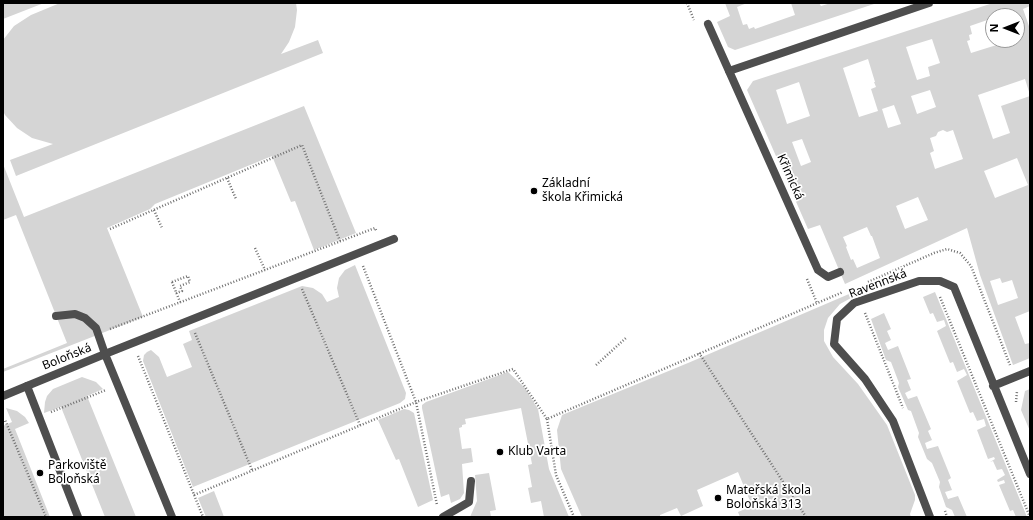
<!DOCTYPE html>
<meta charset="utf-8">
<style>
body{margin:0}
#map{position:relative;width:1033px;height:520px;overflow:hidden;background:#fff;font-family:"Noto Sans",sans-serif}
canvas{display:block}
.frame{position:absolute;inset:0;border:4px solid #000;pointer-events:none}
.north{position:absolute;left:985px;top:8px;width:40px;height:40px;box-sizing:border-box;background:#fff;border:1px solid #999;border-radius:50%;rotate:270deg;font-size:11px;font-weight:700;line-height:16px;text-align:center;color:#000}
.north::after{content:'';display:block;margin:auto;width:14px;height:18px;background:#000;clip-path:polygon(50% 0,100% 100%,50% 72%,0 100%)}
</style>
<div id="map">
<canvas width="1033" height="520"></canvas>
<div class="frame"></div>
<div class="north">N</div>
</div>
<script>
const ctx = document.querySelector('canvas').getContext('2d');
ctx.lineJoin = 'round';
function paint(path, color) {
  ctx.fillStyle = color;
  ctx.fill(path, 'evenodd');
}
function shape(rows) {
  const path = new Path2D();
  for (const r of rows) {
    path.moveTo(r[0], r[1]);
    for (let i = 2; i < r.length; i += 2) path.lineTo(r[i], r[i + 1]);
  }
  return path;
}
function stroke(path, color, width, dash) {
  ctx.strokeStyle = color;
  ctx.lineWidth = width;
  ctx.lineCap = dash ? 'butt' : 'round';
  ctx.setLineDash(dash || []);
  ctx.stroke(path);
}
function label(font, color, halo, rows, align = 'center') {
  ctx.font = font + ' "Noto Sans",sans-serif';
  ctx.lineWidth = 3.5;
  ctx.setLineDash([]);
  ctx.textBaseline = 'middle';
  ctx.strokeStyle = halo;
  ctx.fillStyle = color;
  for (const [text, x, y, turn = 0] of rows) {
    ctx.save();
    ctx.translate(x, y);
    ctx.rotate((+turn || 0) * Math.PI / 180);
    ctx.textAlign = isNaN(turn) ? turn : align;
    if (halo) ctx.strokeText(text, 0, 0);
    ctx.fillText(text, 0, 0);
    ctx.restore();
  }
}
const green = shape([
 [3,3,44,3,3,19],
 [60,3,296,3,297,10,295,27,289,42,281,54,318,40,323,53,16,176,10,160,53,144,32,138,17,128,5,115,3,111,3,40,14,26,31,15],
 [725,3,747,3,737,7,743,25,747,24,749,29,754,27,755,29,795,15,791,3,819,3,821,6,831,3,877,3,735,50,728,47,717,22,730,16],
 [993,3,1030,3,1030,6,1023,9,1030,29,1030,95,1025,79,978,95,993,139,1010,133,1001,106,1030,96,1030,311,1015,317,1025,344,1030,343,1030,358,1013,365,980,275,967,228,845,284,820,225,808,229,747,90,753,81],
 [993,16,1017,16,1017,40,1003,40,1003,43,971,53,967,41,970,40,969,35,972,34,970,26,993,18],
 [932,39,940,63,928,67,930,76,917,80,906,47],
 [868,59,875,82,874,82,876,87,871,89,878,111,859,117,843,68],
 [799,82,810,116,787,124,776,90],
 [930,90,936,107,917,114,911,96],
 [894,105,901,124,888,128,882,109],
 [943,130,947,132,953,130,963,159,935,169,930,153,934,151,930,138,936,136,938,132],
 [802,139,811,162,801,166,792,142],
 [1017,158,1028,185,995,198,984,171],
 [918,197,928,220,905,229,896,206],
 [867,227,871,236,872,236,880,258,857,268,853,259,851,260,846,247,847,246,843,237],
 [1000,278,1002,283,1012,280,1018,298,998,305,990,281],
 [304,106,356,233,314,250,295,201,291,202,272,156,155,204,150,209,107,228,143,317,3,372,3,369,67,343,16,215,3,220,3,164,24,217],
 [355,265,406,393,405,399,400,403,193,487,143,361,144,355,147,352,151,350,159,357,167,377,192,367,183,344,192,340,189,331,302,286,313,288,322,294,327,302,339,297,337,288,339,278,345,270],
 [935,292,1027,517,1016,517,1013,510,1010,511,999,485,1005,483,1004,480,998,482,997,480,1005,475,1002,469,997,470,993,461,990,462,995,459,994,457,988,459,977,430,986,426,984,419,977,421,973,412,970,413,957,381,967,375,964,369,957,372,953,362,950,363,937,331,946,326,944,320,937,322,933,313,930,314,923,297],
 [849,294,851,298,840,304,828,318,824,330,824,341,833,357,858,384,887,425,915,495,915,500,910,514,911,517,740,517,738,512,752,506,738,472,697,490,703,506,681,516,677,508,660,515,660,517,582,517,561,469,557,430,562,415,688,363],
 [884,313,891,329,887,331,891,340,885,343,888,350,898,346,911,379,907,380,911,390,905,393,908,399,917,396,931,429,928,431,932,440,925,443,927,449,938,446,951,478,948,480,952,490,945,492,948,499,958,496,967,517,955,517,952,510,946,507,939,487,940,482,932,463,927,459,918,437,919,433,911,411,908,410,898,387,899,383,891,362,886,360,871,319],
 [508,372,525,388,538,409,549,469,569,517,544,517,541,501,531,503,528,488,532,487,528,465,532,464,521,408,465,419,466,424,462,425,462,427,459,428,462,449,471,448,473,462,462,464,464,493,460,499,451,503,449,494,441,497,422,408,422,405,426,402],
 [82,377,96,382,103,389,87,396,136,517,105,517,61,407,44,413,45,402,47,396,53,389],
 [1030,389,1030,431,1021,410,1025,391],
 [6,408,17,411,25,417,29,423,15,429,50,517,3,517,3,426,12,422],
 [404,409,409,410,414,413,433,500,418,507,399,459,396,460,378,420],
 [489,473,496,510,490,511,491,517,470,517,477,501,475,475],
 [214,491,221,509,224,517,206,517,198,498]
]);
const path = shape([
 [687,3,694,20],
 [227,178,236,199],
 [154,210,162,228],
 [110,229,302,145,340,241],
 [255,248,265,270],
 [363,266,416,402,437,505],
 [807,279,817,303],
 [172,282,188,276,190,282,180,286,182,291,176,293],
 [172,282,180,302],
 [868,282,934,253,947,249,960,253,971,266,1010,365],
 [302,289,360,425],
 [940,297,1030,517],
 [865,313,903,408],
 [110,329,375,228,377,232],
 [195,333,252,470],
 [699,353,806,517],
 [138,356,203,517],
 [596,365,626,338],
 [1016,402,1017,391],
 [51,412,106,390],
 [547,419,556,475,574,517],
 [3,421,5,420,46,517],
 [194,495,416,402,513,369,547,419,843,292],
 [945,511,947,517]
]);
const service = shape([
 [708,24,818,270,828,277,840,272],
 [56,316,75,314,85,318,96,328,105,354],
 [3,396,27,386]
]);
const minor = shape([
 [729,71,929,3],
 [105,354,394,239],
 [993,386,1030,371],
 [78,517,27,386,105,354,172,517],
 [443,517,469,502,471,481],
 [930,517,893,421,865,379,834,344,837,319,854,303,919,281,940,281,954,287,1030,474]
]);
const markers = [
 [534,191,4,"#000"],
 [500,452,4,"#000"],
 [40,473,4,"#000"],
 [718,498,4,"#000"]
];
const streetNames = [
 ["Křimická",790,177,66],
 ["Ravennská",878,284,-21],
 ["Boloňská",67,357,-22]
];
const poiNames = [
 ["Základní",542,184],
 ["škola Křimická",542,198],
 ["Klub Varta",508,452],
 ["Parkoviště",48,466],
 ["Boloňská",48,480],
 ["Mateřská škola",726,491],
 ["Boloňská 313",726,505]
];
paint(green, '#d5d5d5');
stroke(path, '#707070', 2.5, [1, 2]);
stroke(service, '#4e4e4e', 8);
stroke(minor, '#4e4e4e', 8);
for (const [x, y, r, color] of markers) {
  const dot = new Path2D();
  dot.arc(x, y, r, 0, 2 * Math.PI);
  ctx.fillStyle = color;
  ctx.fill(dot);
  stroke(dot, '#fff', 1.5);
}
label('12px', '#000', '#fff', streetNames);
label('12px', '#000', '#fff', poiNames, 'left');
</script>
